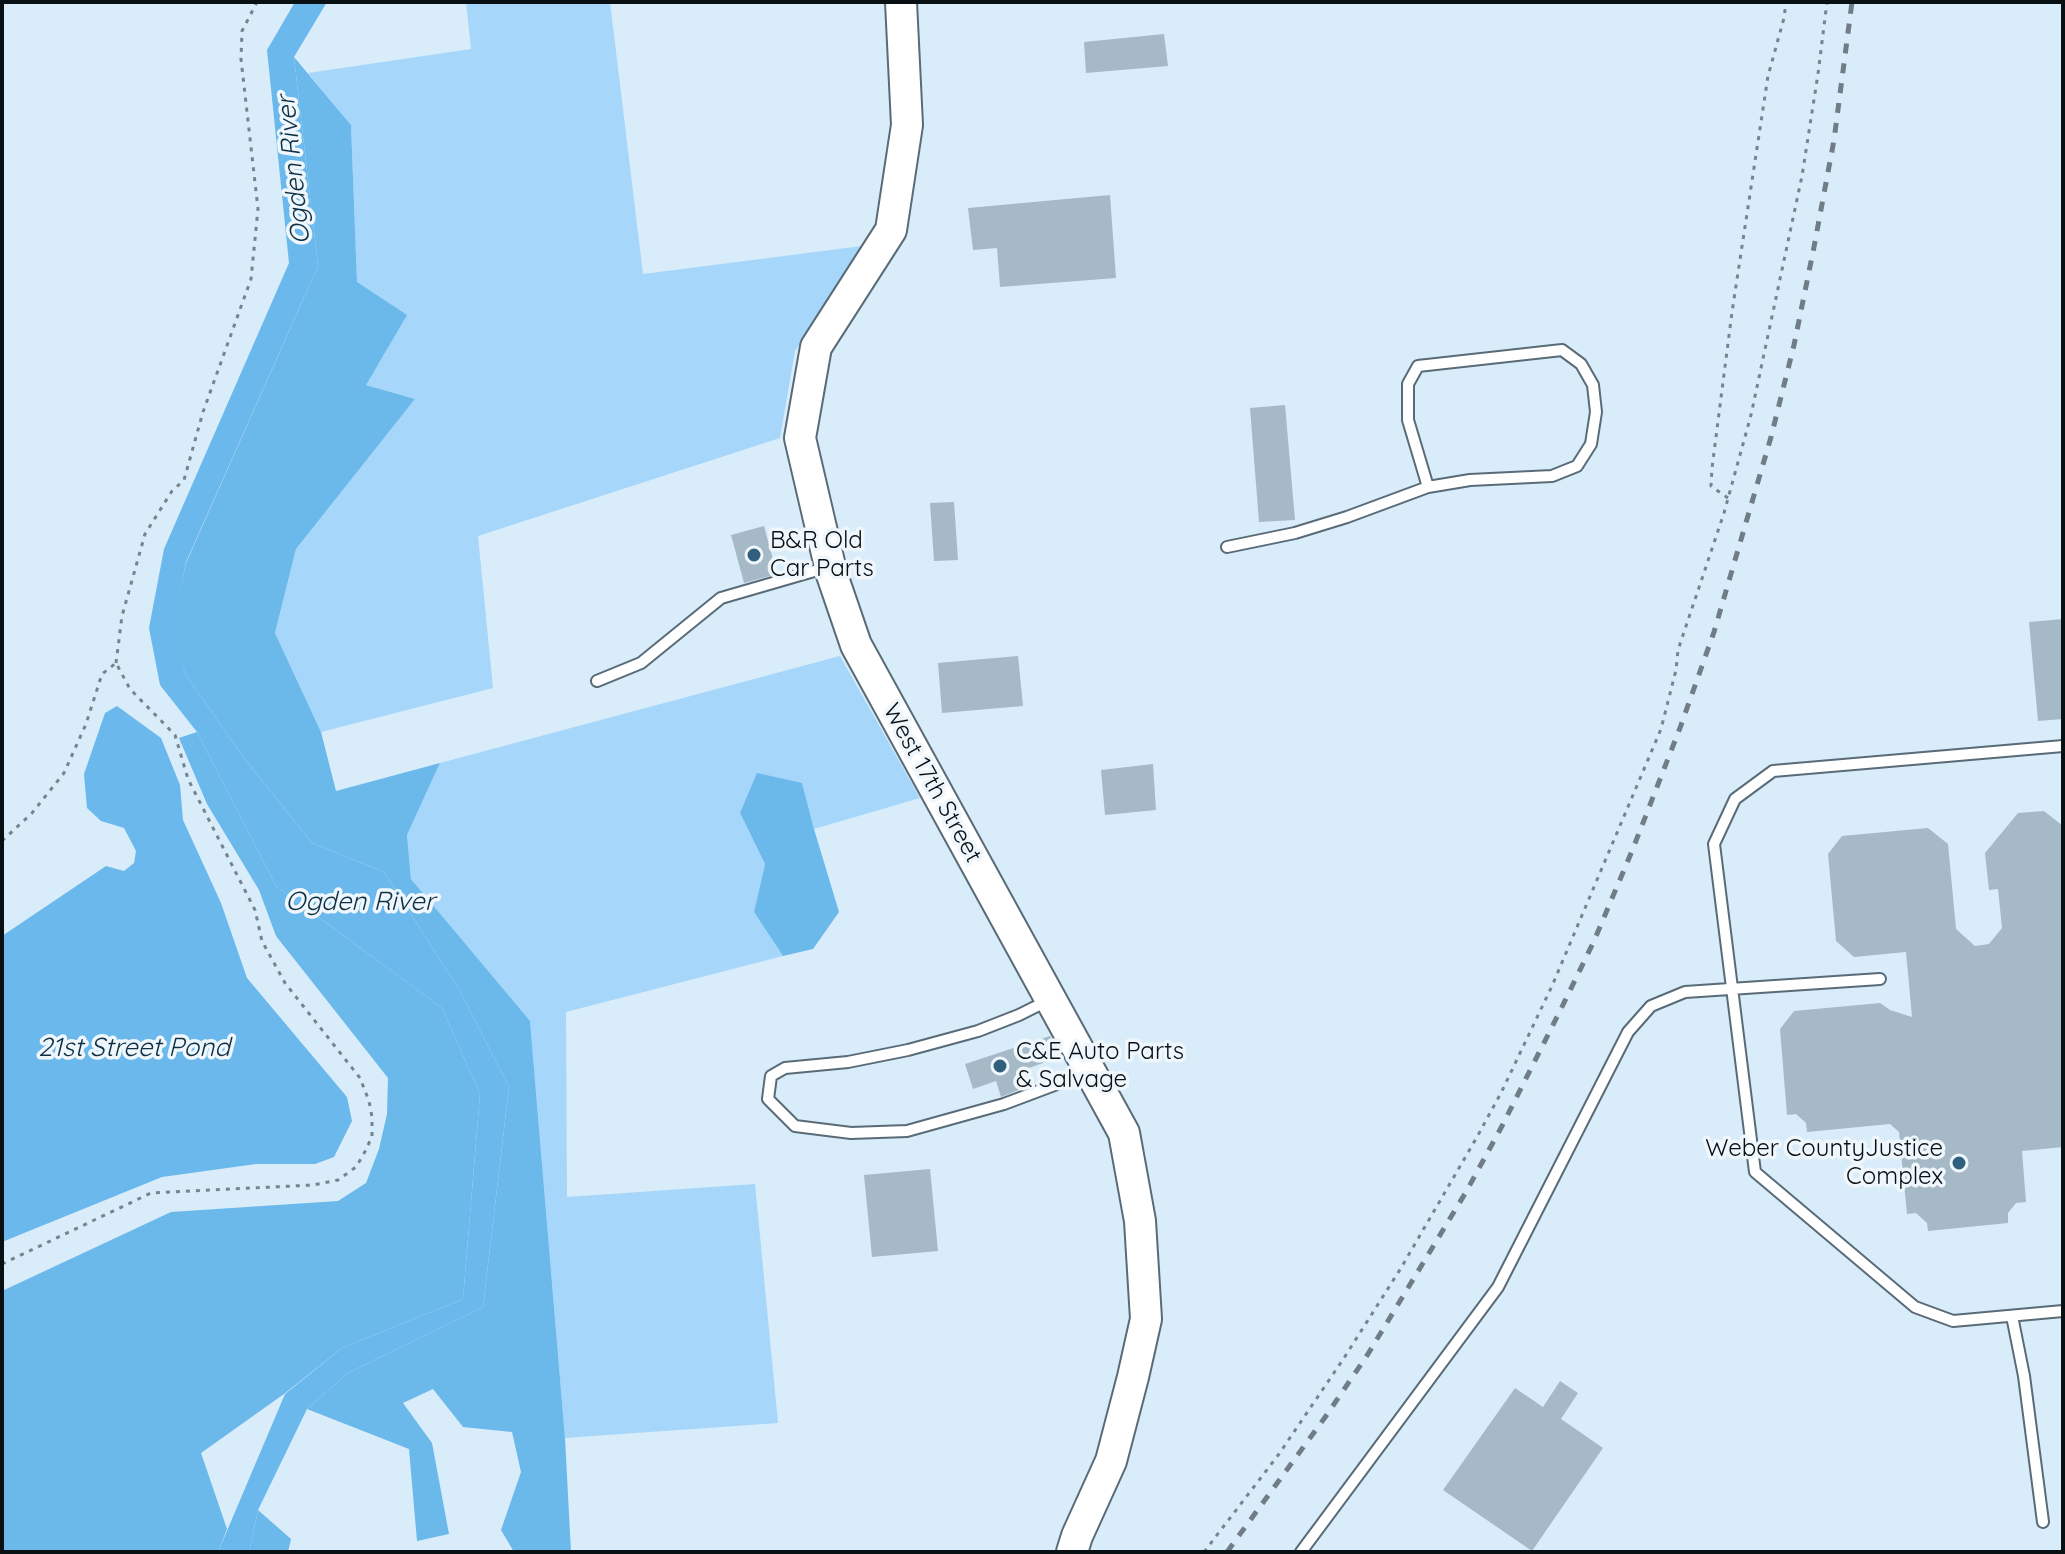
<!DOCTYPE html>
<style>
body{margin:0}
#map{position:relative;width:2065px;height:1554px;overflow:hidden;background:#d8ecfa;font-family:Quicksand,sans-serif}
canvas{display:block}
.frame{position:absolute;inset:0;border:4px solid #091014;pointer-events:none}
</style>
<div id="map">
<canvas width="2065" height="1554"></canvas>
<div class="frame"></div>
</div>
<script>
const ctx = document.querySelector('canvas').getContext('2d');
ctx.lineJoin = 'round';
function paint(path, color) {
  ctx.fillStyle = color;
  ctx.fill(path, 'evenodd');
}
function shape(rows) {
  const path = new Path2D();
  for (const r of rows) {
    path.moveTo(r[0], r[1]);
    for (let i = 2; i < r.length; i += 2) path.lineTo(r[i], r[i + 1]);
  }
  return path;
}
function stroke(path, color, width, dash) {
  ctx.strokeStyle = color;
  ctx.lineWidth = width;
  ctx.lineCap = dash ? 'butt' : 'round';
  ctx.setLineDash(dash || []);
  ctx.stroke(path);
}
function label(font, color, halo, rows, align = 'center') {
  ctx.font = font + ' Quicksand,sans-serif';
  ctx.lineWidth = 7;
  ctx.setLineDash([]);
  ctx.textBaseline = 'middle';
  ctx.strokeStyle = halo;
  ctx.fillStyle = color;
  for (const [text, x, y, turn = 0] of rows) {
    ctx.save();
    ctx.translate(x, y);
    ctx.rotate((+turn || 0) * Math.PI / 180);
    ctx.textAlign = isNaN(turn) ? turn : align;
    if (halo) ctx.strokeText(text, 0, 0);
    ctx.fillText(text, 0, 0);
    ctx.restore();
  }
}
const green = shape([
 [466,2,610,2,643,274,862,246,795,351,780,438,478,536,493,688,321,732,275,633,296,549,415,399,366,385,357,282,351,125,308,73,471,49],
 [840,656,920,798,814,829,802,783,740,813,765,864,754,912,783,956,566,1012,567,1197,755,1184,778,1423,565,1438,530,1022,411,879,407,835,440,763]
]);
const forest = shape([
 [294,57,351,125,357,282,407,315,366,385,415,399,296,549,275,633,321,732,336,791,440,763,407,835,411,879,530,1021,565,1438,571,1552,514,1552,501,1530,521,1472,512,1432,463,1427,433,1389,403,1403,432,1443,449,1534,417,1541,409,1449,307,1409,348,1373,483,1307,509,1087,460,991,384,872,312,843,244,758,186,675,172,630,186,563,318,266],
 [197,732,276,886,442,1008,480,1094,463,1299,342,1348,284,1394,201,1453,227,1529,218,1552,2,1552,2,1291,171,1212,338,1201,366,1183,379,1149,387,1114,388,1078,276,936,259,890,207,804,179,738],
 [757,773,802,783,814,829,839,912,813,949,783,956,754,912,765,864,740,813],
 [258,1510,291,1539,288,1552,249,1552]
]);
const water = shape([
 [295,2,327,2,294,57,318,266,186,562,173,630,186,675,244,758,312,843,384,872,460,991,509,1087,483,1307,348,1373,307,1409,258,1510,249,1552,218,1552,285,1394,342,1348,463,1299,480,1094,442,1008,276,886,197,732,160,685,149,628,164,549,289,263,267,50],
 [117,706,161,738,180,785,183,820,221,903,247,978,347,1097,352,1121,334,1157,315,1164,256,1164,162,1177,2,1242,2,936,106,866,124,871,134,863,136,851,124,828,101,821,87,808,84,774,105,713]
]);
const building = shape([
 [1164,34,1168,66,1086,73,1084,42],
 [1110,195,1116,278,1000,287,997,248,973,250,968,208],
 [1285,405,1295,520,1259,522,1250,408],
 [954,502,958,560,934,561,930,503],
 [764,526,777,574,744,583,731,535],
 [2063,619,2063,719,2038,721,2029,622],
 [1018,656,1023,706,942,713,938,663],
 [1153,764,1156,810,1105,815,1101,770],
 [2044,811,2063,826,2063,1147,2022,1151,2026,1202,2016,1203,2008,1213,2008,1223,1928,1231,1927,1223,1916,1213,1907,1214,1899,1132,1890,1124,1807,1132,1806,1123,1796,1114,1787,1115,1780,1029,1794,1011,1880,1003,1890,1010,1912,1017,1906,952,1854,957,1836,941,1828,854,1842,836,1928,828,1948,844,1956,929,1975,946,1989,944,2002,928,1998,889,1989,890,1985,853,2018,813],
 [1050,1036,1057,1048,1040,1054,1043,1063,1026,1069,1031,1085,1001,1097,996,1081,973,1089,965,1064],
 [930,1169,938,1251,872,1257,864,1175],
 [1560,1381,1578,1393,1561,1419,1603,1448,1532,1551,1443,1490,1515,1388,1543,1407]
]);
const path = shape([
 [1728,498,1711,486,1712,468,1732,312,1768,76,1784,18,1786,2],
 [116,663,122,616,145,534,172,491,184,480,203,412,251,279,258,209,241,59,242,31,257,2],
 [2,841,32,813,64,773,86,724,102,674,116,663],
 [2,1264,151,1193,313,1185,338,1180,356,1167,366,1150,372,1136,372,1117,369,1101,360,1078,285,983,262,941,255,910,188,779,175,735,130,689,116,663],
 [1204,1552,1279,1454,1344,1358,1401,1268,1477,1137,1501,1093,1552,986,1661,729,1676,670,1678,650,1724,513,1751,415,1802,176,1818,74,1827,2]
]);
const lane = shape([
 [1227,547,1295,533,1347,517,1428,487,1470,480,1552,476,1577,466,1591,444,1596,412,1593,385,1581,364,1562,350,1418,366,1408,384,1408,420,1428,487],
 [597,681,641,663,721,598,828,567],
 [2063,746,1773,771,1735,799,1714,844,1755,1172,1915,1307,1953,1321,2063,1311],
 [1049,1000,1019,1015,978,1031,908,1050,848,1062,785,1068,771,1076,768,1099,795,1126,851,1133,907,1131,1004,1104,1089,1072],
 [2012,1316,2024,1376,2043,1522],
 [1301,1552,1498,1287,1628,1032,1651,1006,1685,992,1880,979]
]);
const secondary = shape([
 [901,2,907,125,891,230,816,347,800,438,832,575,856,645,1124,1133,1140,1221,1146,1319,1133,1377,1111,1461,1077,1536,1072,1552]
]);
const rail = shape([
 [1227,1552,1326,1416,1368,1354,1466,1192,1502,1126,1560,1011,1594,941,1632,851,1680,728,1714,632,1771,437,1794,345,1814,247,1834,140,1852,2]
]);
const markers = [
 [754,555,8,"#30607e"],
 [1000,1066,8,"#30607e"],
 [1959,1163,8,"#30607e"]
];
const poiNames = [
 ["B&R Old",770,541],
 ["Car Parts",770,569],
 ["C&E Auto Parts",1016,1052],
 ["& Salvage",1016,1080],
 ["Weber CountyJustice",1943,1149,"right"],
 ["Complex",1943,1177,"right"]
];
const streetNames = [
 ["West 17th Street",932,783,61]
];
const waterNames = [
 ["Ogden River",294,170,-96],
 ["Ogden River",360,902],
 ["21st Street Pond",134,1048]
];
paint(green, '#a6d7fa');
paint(forest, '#6bb8eb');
paint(water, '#6bb9ec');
paint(building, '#a6b9c7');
stroke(lane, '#5a6b78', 14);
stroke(secondary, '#5a6b78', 34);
stroke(path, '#76848d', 3, [4, 6]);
stroke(lane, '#fff', 10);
stroke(secondary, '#fff', 30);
stroke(rail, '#707d86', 5, [10, 10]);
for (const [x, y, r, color] of markers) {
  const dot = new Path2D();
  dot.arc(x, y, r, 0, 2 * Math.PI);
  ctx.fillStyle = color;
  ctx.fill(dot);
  stroke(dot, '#eff7fd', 3);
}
label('24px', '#091014', '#eff7fd', poiNames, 'left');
label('24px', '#091014', '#eff7fd', streetNames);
label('italic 26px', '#0e3045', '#eff7fd', waterNames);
</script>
